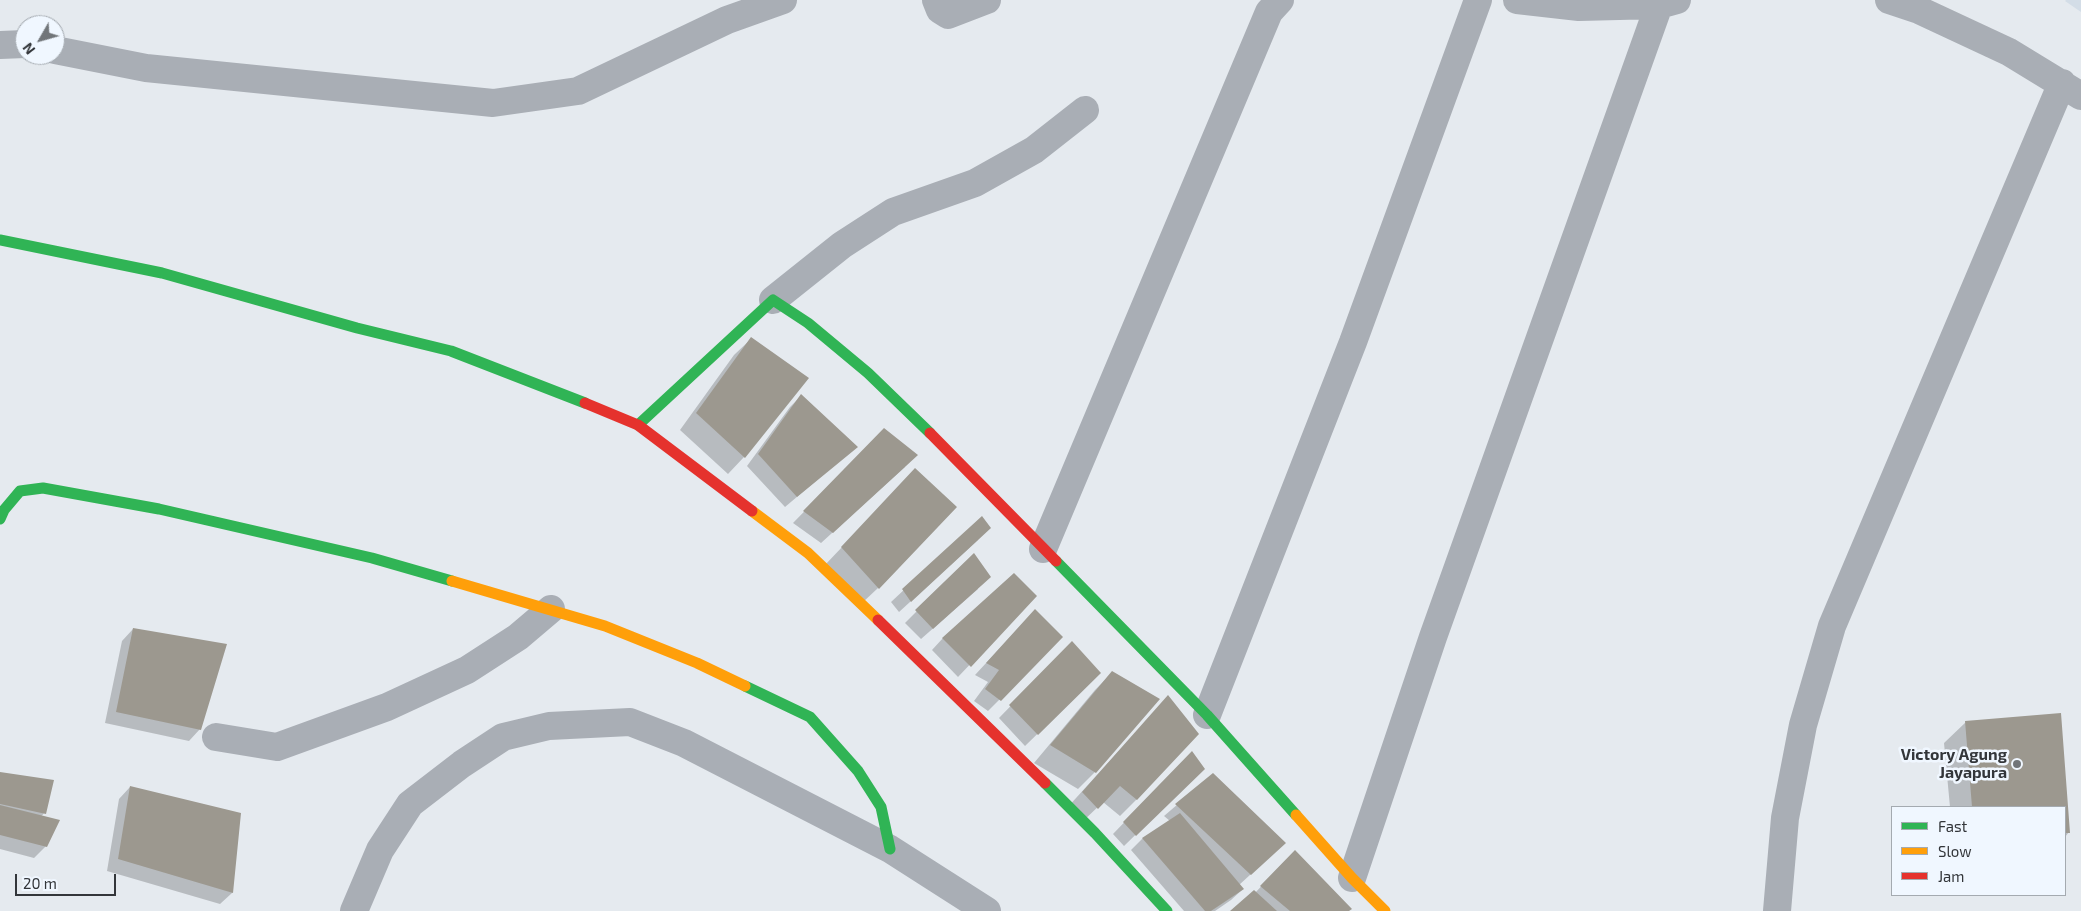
<!DOCTYPE html>
<style>
body{margin:0}
#map{position:relative;width:2081px;height:911px;overflow:hidden;background:#e5eaef;font-family:"Exo 2",sans-serif}
canvas{display:block}
.legend{position:absolute;left:1891px;top:806px;width:175px;height:90px;box-sizing:border-box;background:#f0f7ff;border:1px solid #a4aab0;margin:0;padding:6px 9px;list-style:none;font-size:15px;color:#33363a}
.legend li{display:flex;align-items:center;gap:10px;height:25px}
.legend b{width:25px;border:1px solid #a4aab0}
.north{position:absolute;left:15px;top:15px;width:50px;height:50px;box-sizing:border-box;background:#f0f7ff;border:1px solid #a4aab0;border-radius:50%;rotate:232deg;font-size:14px;font-weight:700;line-height:20px;text-align:center;color:#33363a}
.north::after{content:'';display:block;margin:auto;width:18px;height:22px;background:#717579;clip-path:polygon(50% 0,100% 100%,50% 72%,0 100%)}
.scale{position:absolute;left:15px;top:874px;width:101px;height:22px;box-sizing:border-box;border:2px solid #33363a;border-top:0;padding-left:6px;font-size:15px;line-height:18px;white-space:nowrap;color:#33363a;-webkit-text-stroke:4px #f0f7ff;paint-order:stroke}
</style>
<div id="map">
<canvas width="2081" height="911"></canvas>
<ul class="legend">
<li><b style="height:6px;background:#30b455"></b>Fast</li>
<li><b style="height:6px;background:#ff9f0a"></b>Slow</li>
<li><b style="height:6px;background:#e5322d"></b>Jam</li>
</ul>
<div class="north">N</div>
<div class="scale">20 m</div>
</div>
<script>
const ctx = document.querySelector('canvas').getContext('2d');
ctx.lineJoin = 'round';
function paint(path, color) {
  ctx.fillStyle = color;
  ctx.fill(path, 'evenodd');
}
function shape(rows) {
  const path = new Path2D();
  for (const r of rows) {
    path.moveTo(r[0], r[1]);
    for (let i = 2; i < r.length; i += 2) path.lineTo(r[i], r[i + 1]);
  }
  return path;
}
function stroke(path, color, width, dash) {
  ctx.strokeStyle = color;
  ctx.lineWidth = width;
  ctx.lineCap = dash ? 'butt' : 'round';
  ctx.setLineDash(dash || []);
  ctx.stroke(path);
}
function label(font, color, halo, rows, align = 'center') {
  ctx.font = font + ' "Exo 2",sans-serif';
  ctx.lineWidth = 5;
  ctx.setLineDash([]);
  ctx.textBaseline = 'middle';
  ctx.strokeStyle = halo;
  ctx.fillStyle = color;
  for (const [text, x, y, turn = 0] of rows) {
    ctx.save();
    ctx.translate(x, y);
    ctx.rotate((+turn || 0) * Math.PI / 180);
    ctx.textAlign = isNaN(turn) ? turn : align;
    if (halo) ctx.strokeText(text, 0, 0);
    ctx.fillText(text, 0, 0);
    ctx.restore();
  }
}
const built = shape([
 [2066,0,2081,0,2081,12,2065,1]
]);
const shadow = shape([
 [751,339,744,457,728,474,680,430,734,355],
 [801,396,856,447,785,507,747,466,790,407],
 [884,430,905,467,821,543,793,523],
 [899,487,878,588,861,604,825,565],
 [981,518,978,540,899,612,891,602],
 [973,555,978,589,921,639,905,623],
 [1035,596,958,677,932,650,943,638],
 [1024,622,1062,637,988,711,974,701,988,682,975,675],
 [133,629,200,729,189,741,105,723,122,641],
 [1072,643,1100,673,1025,746,999,718],
 [1112,673,1095,772,1078,789,1034,763,1095,690],
 [1168,697,1137,799,1120,816,1103,802,1080,824,1066,809],
 [2059,715,2069,832,2065,837,2065,807,1950,807,1944,743,1966,722],
 [1192,752,1203,769,1124,846,1113,834],
 [0,773,44,813,41,817,46,846,34,858,0,849],
 [1213,774,1273,854,1239,885,1243,889,1231,900,1215,911,1184,911,1131,850,1142,839,1170,821,1164,816],
 [130,787,240,814,232,893,220,904,107,871,119,799],
 [1283,863,1348,911,1232,911,1255,893]
]);
const building = shape([
 [751,337,809,378,745,458,696,413],
 [801,394,858,447,797,497,758,454],
 [884,428,918,455,833,533,803,511],
 [915,468,957,507,879,589,841,547],
 [982,516,991,528,911,602,902,589],
 [974,553,991,577,933,629,915,610],
 [1014,573,1037,596,971,667,942,638],
 [1035,609,1063,637,1001,701,985,689,999,670,986,663],
 [133,628,227,644,201,730,116,712],
 [1072,641,1101,673,1038,735,1009,705],
 [1112,671,1160,699,1096,773,1050,745],
 [1168,695,1199,734,1137,800,1120,786,1098,809,1082,792],
 [2061,713,2070,833,2065,833,2065,807,1972,807,1965,721],
 [1192,751,1205,769,1136,836,1123,822],
 [0,772,54,780,46,814,0,804],
 [1213,773,1286,843,1251,875,1175,804],
 [130,786,241,813,233,893,118,859],
 [0,805,60,820,47,847,0,835],
 [1180,813,1244,889,1211,911,1205,911,1142,838],
 [1295,850,1352,909,1349,911,1290,911,1260,886],
 [1254,890,1277,911,1230,911]
]);
const street = shape([
 [936,0,940,10,948,15,987,0],
 [1517,0,1579,7,1659,5,1677,0],
 [1889,0,1919,10,2009,52,2081,96],
 [0,45,25,44],
 [55,50,146,68,493,103,578,91,727,20,783,0],
 [773,300,842,245,893,212,975,183,1034,150,1085,110],
 [1043,549,1269,12,1280,0],
 [1207,715,1353,342,1478,0],
 [216,737,277,747,387,707,467,670,518,637,551,609],
 [1352,878,1433,637,1659,5],
 [354,911,380,850,410,804,462,764,503,737,549,726,630,722,684,743,890,849,987,911],
 [1777,911,1785,818,1803,725,1832,626,2062,83]
]);
const fast = shape([
 [0,240,162,273,357,328,451,351,585,403],
 [638,425,773,300,808,323,868,373,930,433],
 [0,519,4,510,20,491,43,488,159,509,372,558,452,581],
 [1056,561,1207,715,1296,815],
 [745,686,810,717,858,771,881,807,890,849],
 [1045,783,1095,833,1167,911]
]);
const slow = shape([
 [752,511,808,553,878,620],
 [452,581,605,626,697,663,745,686],
 [1296,815,1352,878,1385,911]
]);
const jam = shape([
 [585,403,638,425,752,511],
 [930,433,1056,561],
 [878,620,1045,783]
]);
const markers = [
 [2017,764,5,"#717579"]
];
const poiNames = [
 ["Victory Agung",2007,755],
 ["Jayapura",2007,773]
];
paint(built, '#d3dde7');
paint(shadow, '#0003');
paint(building, '#9c988f');
stroke(street, '#a9aeb5', 28);
stroke(fast, '#30b455', 11);
stroke(slow, '#ff9f0a', 11);
stroke(jam, '#e5322d', 11);
for (const [x, y, r, color] of markers) {
  const dot = new Path2D();
  dot.arc(x, y, r, 0, 2 * Math.PI);
  ctx.fillStyle = color;
  ctx.fill(dot);
  stroke(dot, '#f0f7ff', 2);
}
label('bold 16px', '#33363a', '#f0f7ff', poiNames, 'right');
</script>
